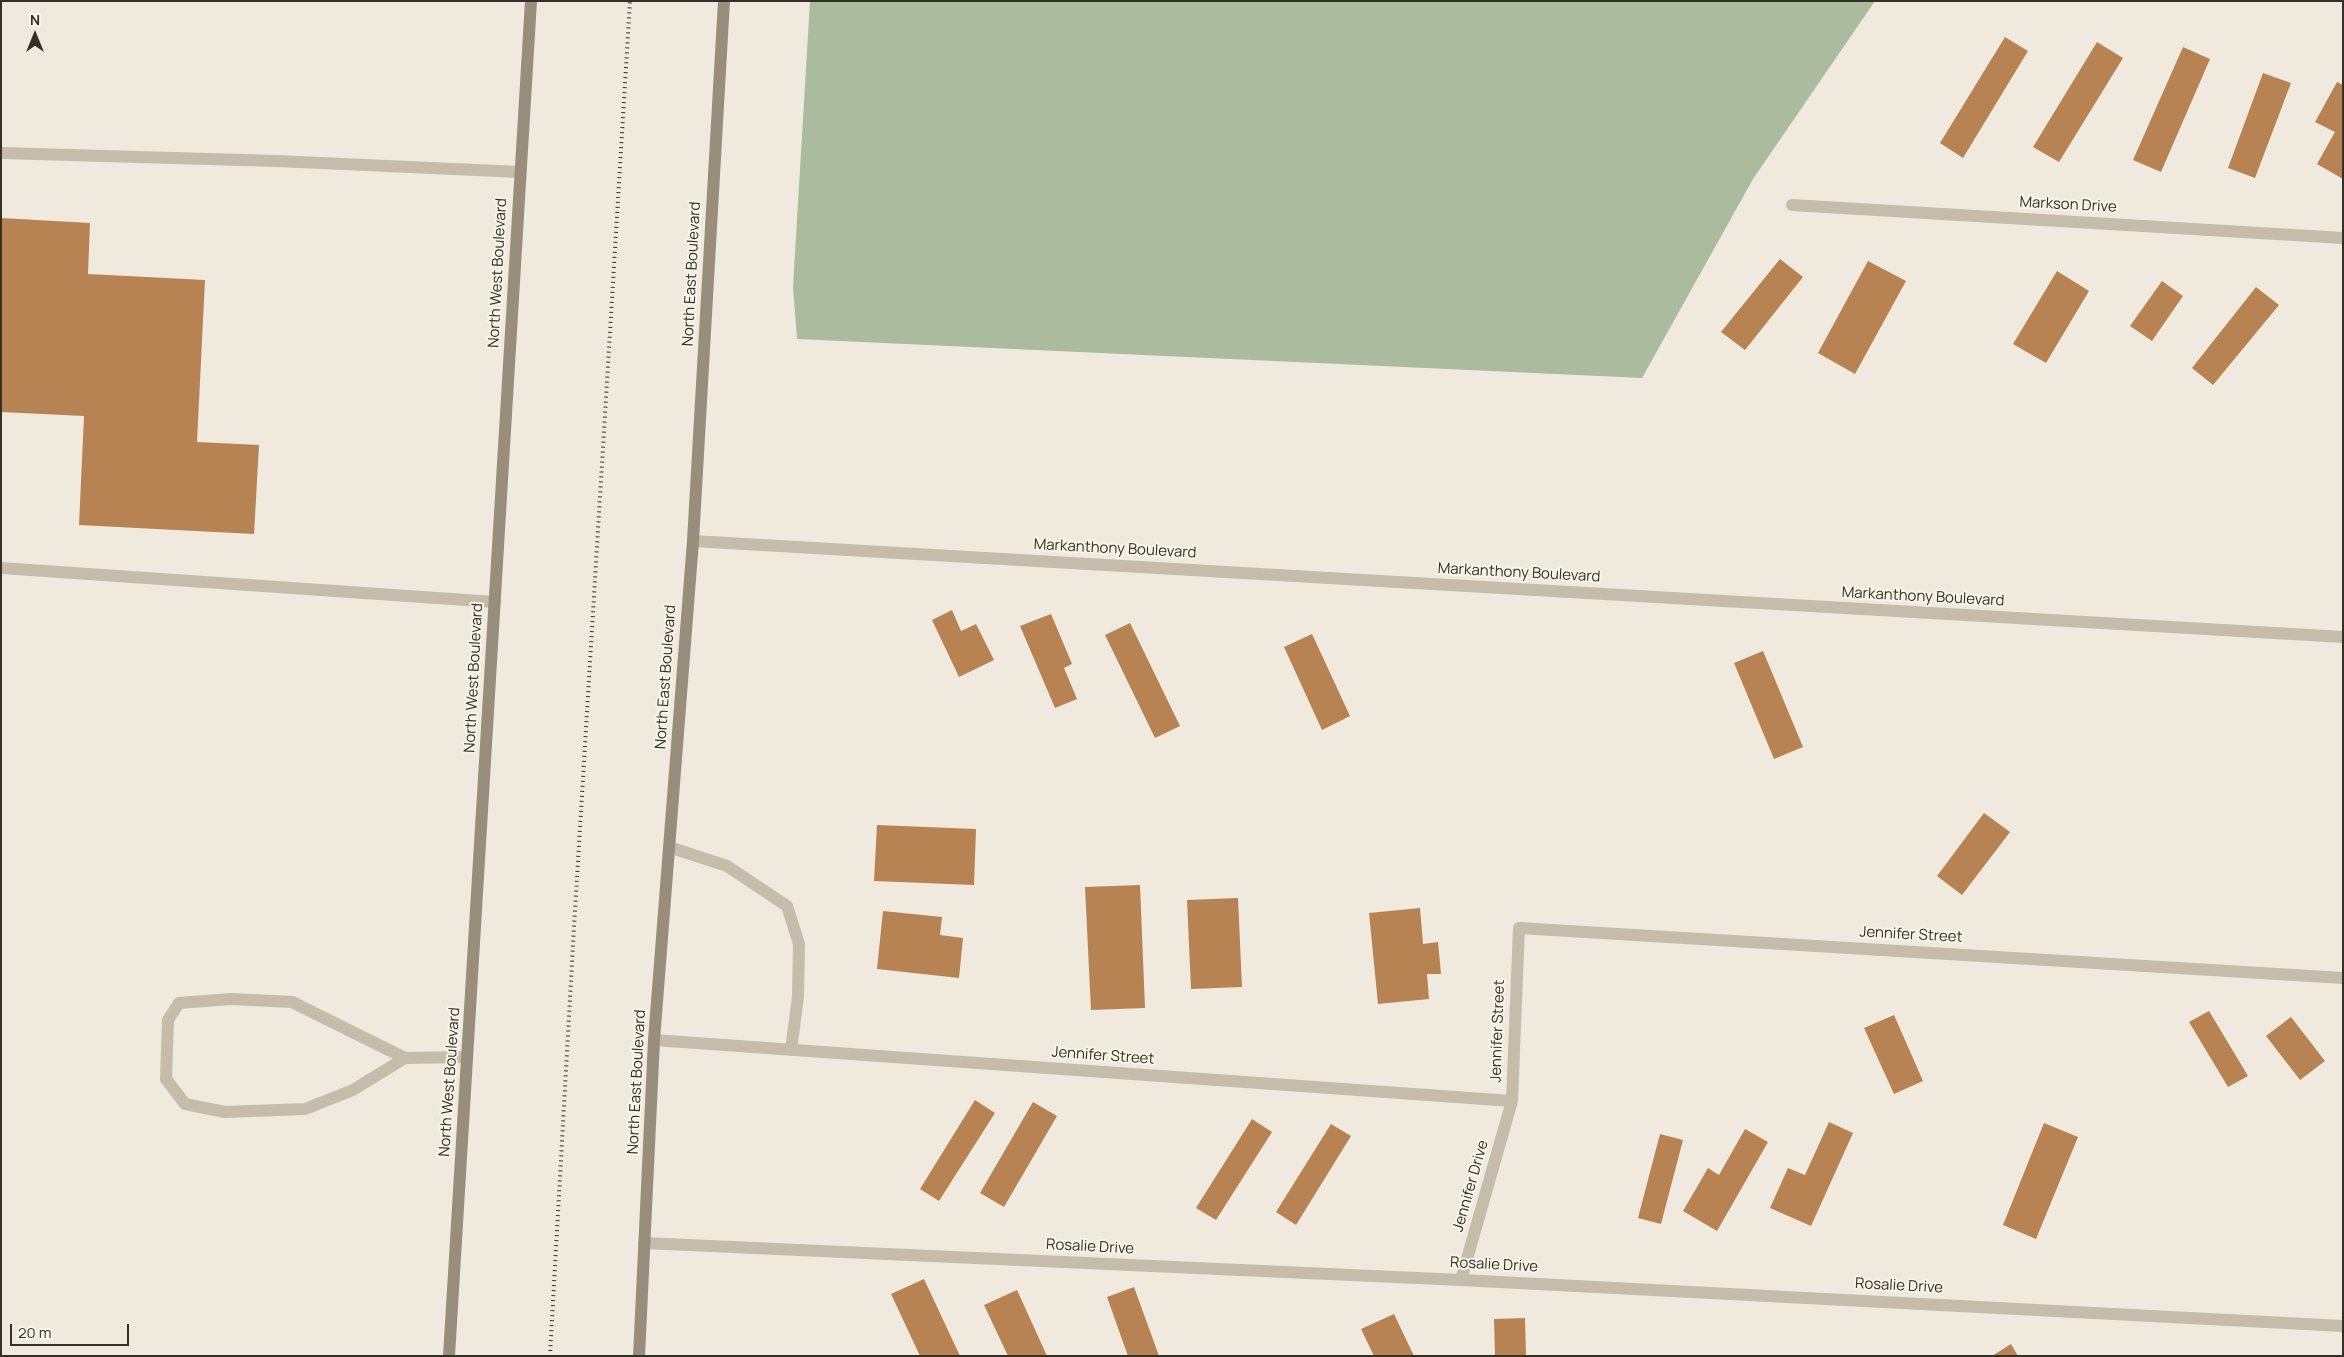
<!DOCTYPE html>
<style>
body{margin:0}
#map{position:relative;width:2344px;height:1357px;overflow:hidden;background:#efeadd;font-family:Manrope,sans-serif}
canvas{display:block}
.frame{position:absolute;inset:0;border:2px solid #342f29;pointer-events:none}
.north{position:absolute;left:10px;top:10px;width:50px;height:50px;-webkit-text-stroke:4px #f7f4e8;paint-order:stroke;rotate:0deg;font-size:14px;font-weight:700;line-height:20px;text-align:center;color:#342f29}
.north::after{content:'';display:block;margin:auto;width:18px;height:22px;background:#342f29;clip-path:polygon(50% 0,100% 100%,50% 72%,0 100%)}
.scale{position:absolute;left:10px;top:1324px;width:119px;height:22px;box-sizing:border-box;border:2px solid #342f29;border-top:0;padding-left:6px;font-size:15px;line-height:18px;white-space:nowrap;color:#342f29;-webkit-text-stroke:4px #f7f4e8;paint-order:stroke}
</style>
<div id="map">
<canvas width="2344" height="1357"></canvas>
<div class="frame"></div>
<div class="north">N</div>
<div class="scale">20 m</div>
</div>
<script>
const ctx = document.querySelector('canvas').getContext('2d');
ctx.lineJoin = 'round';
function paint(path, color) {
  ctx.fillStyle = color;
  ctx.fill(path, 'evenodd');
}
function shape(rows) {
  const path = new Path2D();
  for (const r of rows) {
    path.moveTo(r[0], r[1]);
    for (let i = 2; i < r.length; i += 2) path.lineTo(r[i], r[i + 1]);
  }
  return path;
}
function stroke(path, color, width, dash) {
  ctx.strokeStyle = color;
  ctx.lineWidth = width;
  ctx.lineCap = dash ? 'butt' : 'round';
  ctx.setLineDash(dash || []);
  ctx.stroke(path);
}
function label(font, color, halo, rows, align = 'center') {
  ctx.font = font + ' Manrope,sans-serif';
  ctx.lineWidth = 4;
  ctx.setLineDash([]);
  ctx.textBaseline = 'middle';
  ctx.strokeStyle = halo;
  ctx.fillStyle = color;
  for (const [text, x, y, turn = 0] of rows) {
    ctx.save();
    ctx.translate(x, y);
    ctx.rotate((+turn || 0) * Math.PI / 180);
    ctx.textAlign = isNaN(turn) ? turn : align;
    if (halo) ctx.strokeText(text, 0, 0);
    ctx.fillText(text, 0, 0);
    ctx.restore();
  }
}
const green = shape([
 [810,1,1875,1,1753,179,1642,378,797,339,793,287]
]);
const building = shape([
 [2005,37,2028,51,1963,158,1940,143],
 [2097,42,2123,58,2059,162,2033,147],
 [2183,47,2210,59,2161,172,2133,160],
 [2263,73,2291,83,2255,178,2228,168],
 [2337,82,2343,85,2343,179,2317,164,2335,132,2315,122],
 [1,218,90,223,88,274,205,280,197,442,259,445,254,534,79,525,84,416,1,412],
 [1780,259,1803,277,1745,350,1721,332],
 [1868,261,1906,281,1855,374,1818,353],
 [2057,271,2089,291,2046,363,2013,344],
 [2162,281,2183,296,2152,341,2130,326],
 [2256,287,2279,305,2213,385,2192,368],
 [952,610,961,631,976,624,994,660,959,677,932,620],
 [1051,614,1072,664,1064,668,1077,699,1055,708,1020,626],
 [1130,623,1180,726,1155,738,1105,635],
 [1312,634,1350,716,1322,730,1284,647],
 [1763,651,1803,747,1774,759,1734,663],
 [1984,813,2010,832,1962,895,1937,876],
 [877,825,976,829,974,885,874,881],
 [1140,885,1145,1008,1091,1010,1085,887],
 [1238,898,1242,987,1191,989,1187,900],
 [1420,908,1423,944,1438,942,1441,974,1427,974,1429,999,1378,1004,1369,913],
 [883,911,942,917,940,935,963,938,959,978,877,969],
 [2209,1011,2248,1076,2228,1087,2189,1022],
 [1894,1015,1923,1081,1894,1094,1864,1028],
 [2291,1017,2325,1061,2300,1080,2266,1036],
 [975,1100,995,1113,939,1201,920,1189],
 [1033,1102,1057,1116,1004,1207,980,1193],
 [1252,1119,1272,1132,1216,1220,1196,1208],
 [1829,1122,1853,1133,1811,1226,1770,1208,1788,1168,1805,1175],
 [2044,1123,2078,1137,2036,1239,2003,1225],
 [1331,1124,1351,1136,1296,1225,1276,1212],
 [1745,1129,1768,1142,1717,1231,1683,1211,1708,1168,1719,1175],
 [1660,1134,1683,1140,1661,1224,1638,1218],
 [924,1279,960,1356,920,1356,891,1294],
 [1134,1287,1159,1356,1128,1356,1107,1297],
 [1017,1290,1047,1356,1008,1356,984,1305],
 [1394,1314,1414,1356,1374,1356,1361,1329],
 [1525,1318,1526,1356,1495,1356,1494,1319],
 [2011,1344,2018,1356,1992,1356]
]);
const service = shape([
 [1,153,277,161,520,172],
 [1792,205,2343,238],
 [693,541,2343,637],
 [1,568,495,602],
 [669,847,727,866,787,906,799,944,798,997,791,1050],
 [654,1040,1512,1101,1519,928,2343,978],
 [405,1058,353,1090,305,1109,225,1112,185,1104,166,1079,168,1020,179,1003,231,999,292,1002,405,1058,467,1057],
 [644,1243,1461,1280,2343,1326],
 [1461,1280,1512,1101]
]);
const secondary = shape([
 [449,1356,531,1],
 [639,1356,654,1040,693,541,724,1]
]);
const rail = shape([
 [550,1356,574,927,630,1]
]);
const streetNames = [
 ["Markson Drive",2068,205,3],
 ["North West Boulevard",498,273,-87],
 ["North East Boulevard",692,274,-87],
 ["Markanthony Boulevard",1115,549,3],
 ["Markanthony Boulevard",1519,573,3],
 ["Markanthony Boulevard",1923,597,3],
 ["North East Boulevard",666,677,-86],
 ["North West Boulevard",474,678,-87],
 ["Jennifer Street",1911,935,3],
 ["Jennifer Street",1498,1031,-88],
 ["Jennifer Street",1103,1056,4],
 ["North West Boulevard",450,1082,-86],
 ["North East Boulevard",637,1082,-87],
 ["Jennifer Drive",1471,1186,-74],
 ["Rosalie Drive",1090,1247,3],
 ["Rosalie Drive",1494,1265,3],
 ["Rosalie Drive",1899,1286,3]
];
paint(green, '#abbc9e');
paint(building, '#b78353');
stroke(service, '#c5bdaa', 12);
stroke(secondary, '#998d7c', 12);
stroke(rail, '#342f29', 4, [1, 4]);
label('15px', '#342f29', '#f7f4e8', streetNames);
</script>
